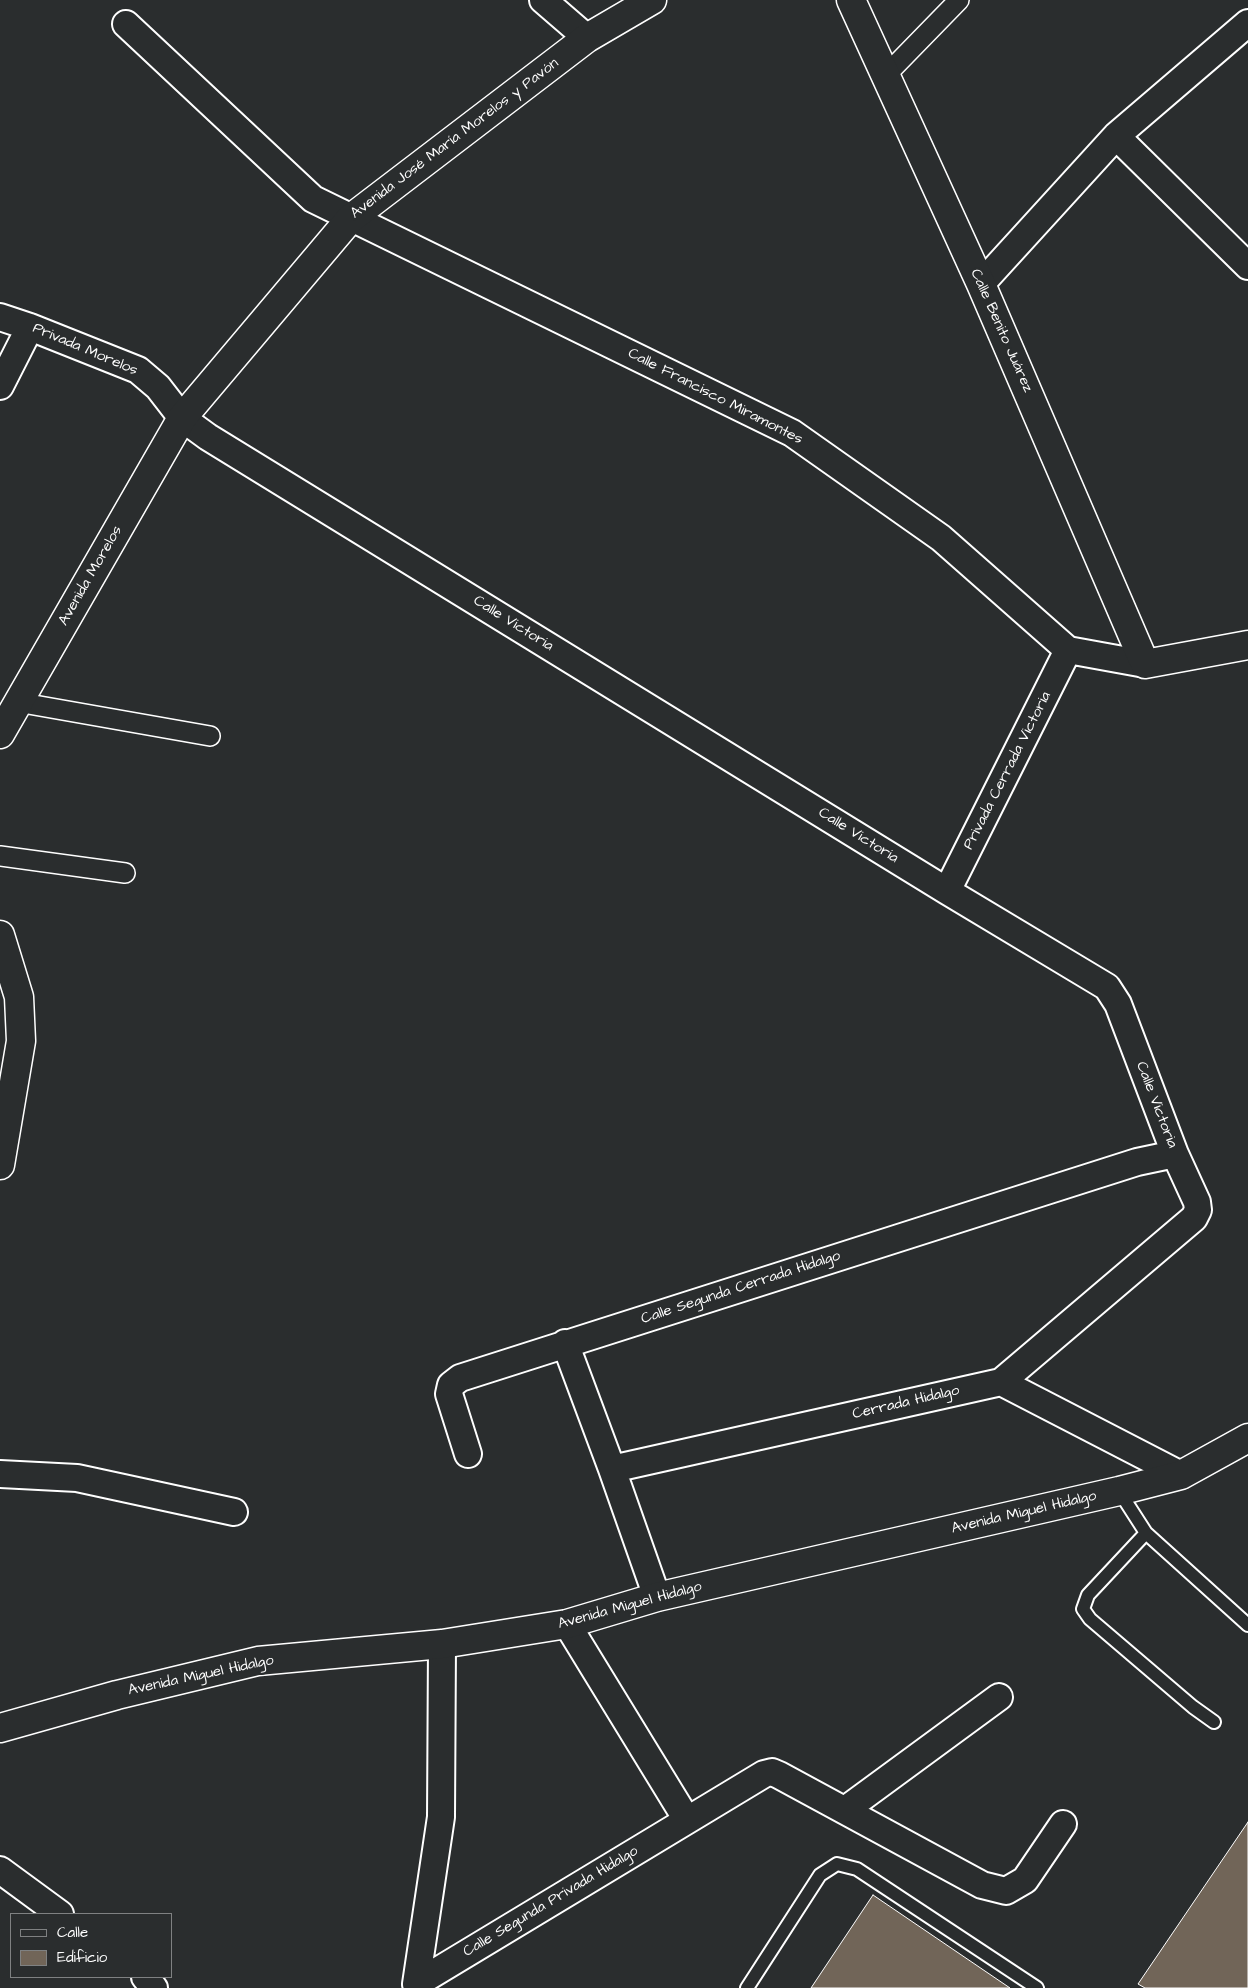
<!DOCTYPE html>
<meta charset="utf-8">
<style>
body{margin:0}
#map{position:relative;width:1248px;height:1988px;overflow:hidden;background:#2a2d2e;font-family:"Architects Daughter",sans-serif}
canvas{display:block}
.legend{position:absolute;left:10px;top:1913px;width:162px;height:65px;box-sizing:border-box;background:#2a2d2e;border:1px solid #7f8182;margin:0;padding:6px 9px;list-style:none;font-size:15px;color:#fff}
.legend li{display:flex;align-items:center;gap:10px;height:25px}
.legend b{width:25px;border:1px solid #7f8182}
</style>
<div id="map">
<canvas width="1248" height="1988"></canvas>
<ul class="legend">
<li><b style="height:6px;background:#2a2d2e"></b>Calle</li>
<li><b style="height:14px;background:#716558"></b>Edificio</li>
</ul>
</div>
<script>
const ctx = document.querySelector('canvas').getContext('2d');
ctx.lineJoin = 'round';
function paint(path, color) {
  ctx.fillStyle = color;
  ctx.fill(path, 'evenodd');
}
function shape(rows) {
  const path = new Path2D();
  for (const r of rows) {
    path.moveTo(r[0], r[1]);
    for (let i = 2; i < r.length; i += 2) path.lineTo(r[i], r[i + 1]);
  }
  return path;
}
function stroke(path, color, width, dash) {
  ctx.strokeStyle = color;
  ctx.lineWidth = width;
  ctx.lineCap = dash ? 'butt' : 'round';
  ctx.setLineDash(dash || []);
  ctx.stroke(path);
}
function label(font, color, halo, rows, align = 'center') {
  ctx.font = font + ' "Architects Daughter",sans-serif';
  ctx.lineWidth = 4.5;
  ctx.setLineDash([]);
  ctx.textBaseline = 'middle';
  ctx.strokeStyle = halo;
  ctx.fillStyle = color;
  for (const [text, x, y, turn = 0] of rows) {
    ctx.save();
    ctx.translate(x, y);
    ctx.rotate((+turn || 0) * Math.PI / 180);
    ctx.textAlign = isNaN(turn) ? turn : align;
    if (halo) ctx.strokeText(text, 0, 0);
    ctx.fillText(text, 0, 0);
    ctx.restore();
  }
}
const building = shape([
 [1248,1822,1248,1988,1145,1988,1138,1984,1248,1822],
 [873,1895,1010,1988,811,1988,873,1895]
]);
const service = shape([
 [1119,1491,1146,1533,1248,1625],
 [1146,1533,1088,1595,1083,1609,1090,1619,1193,1707,1214,1722],
 [747,1988,820,1875,837,1864,857,1869,1037,1988]
]);
const pedestrian = shape([
 [885,76,959,0],
 [17,702,210,736],
 [0,856,125,873]
]);
const minor = shape([
 [543,0,587,38],
 [126,24,313,199,792,433,941,538,1068,650],
 [1116,136,1248,266],
 [981,284,1116,136,1248,23],
 [0,317,30,327,138,370,158,387,182,418,208,437,947,891,1107,987,1118,1004,1175,1154,1197,1202,1198,1210,1194,1218,1001,1382],
 [0,386,30,327],
 [1068,650,1145,664],
 [947,891,1068,650],
 [565,1343,612,1469,657,1597],
 [468,1454,449,1394,451,1385,460,1378,1137,1162,1175,1154],
 [612,1469,1001,1382,1181,1475],
 [0,1474,77,1478,234,1512],
 [567,1624,687,1820],
 [845,1810,999,1697],
 [0,1870,60,1914],
 [145,1977,154,1988],
 [416,1984,764,1774,772,1772,779,1775,982,1885,1006,1891,1025,1880,1063,1824],
 [416,1984,441,1817,442,1644]
]);
const tertiary = shape([
 [851,0,981,284,1145,664,1248,645],
 [0,734,182,418,350,219,587,38,652,0],
 [0,935,19,997,21,1041,0,1165],
 [0,1728,117,1695,258,1661,442,1644,567,1624,657,1597,1119,1491,1181,1475,1248,1438]
]);
const streetNames = [
 ["Avenida José María Morelos y Pavón",455,139,-37],
 ["Calle Benito Juárez",1001,331,66],
 ["Privada Morelos",85,350,23],
 ["Calle Francisco Miramontes",715,397,27],
 ["Avenida Morelos",91,576,-60],
 ["Calle Victoria",513,624,32],
 ["Privada Cerrada Victoria",1008,771,-63],
 ["Calle Victoria",858,836,32],
 ["Calle Victoria",1156,1105,69],
 ["Calle Segunda Cerrada Hidalgo",741,1288,-18],
 ["Cerrada Hidalgo",906,1403,-13],
 ["Avenida Miguel Hidalgo",1024,1513,-13],
 ["Avenida Miguel Hidalgo",630,1606,-15],
 ["Avenida Miguel Hidalgo",201,1676,-12],
 ["Calle Segunda Privada Hidalgo",551,1902,-31]
];
paint(building, '#716558');
stroke(building, '#fff', 1);
stroke(service, '#fff', 16);
stroke(pedestrian, '#fff', 22);
stroke(minor, '#fff', 30);
stroke(tertiary, '#fff', 31);
stroke(service, '#2a2d2e', 12);
stroke(pedestrian, '#2a2d2e', 19);
stroke(minor, '#2a2d2e', 26);
stroke(tertiary, '#2a2d2e', 28);
label('15px', '#fff', '#2a2d2e', streetNames);
</script>
